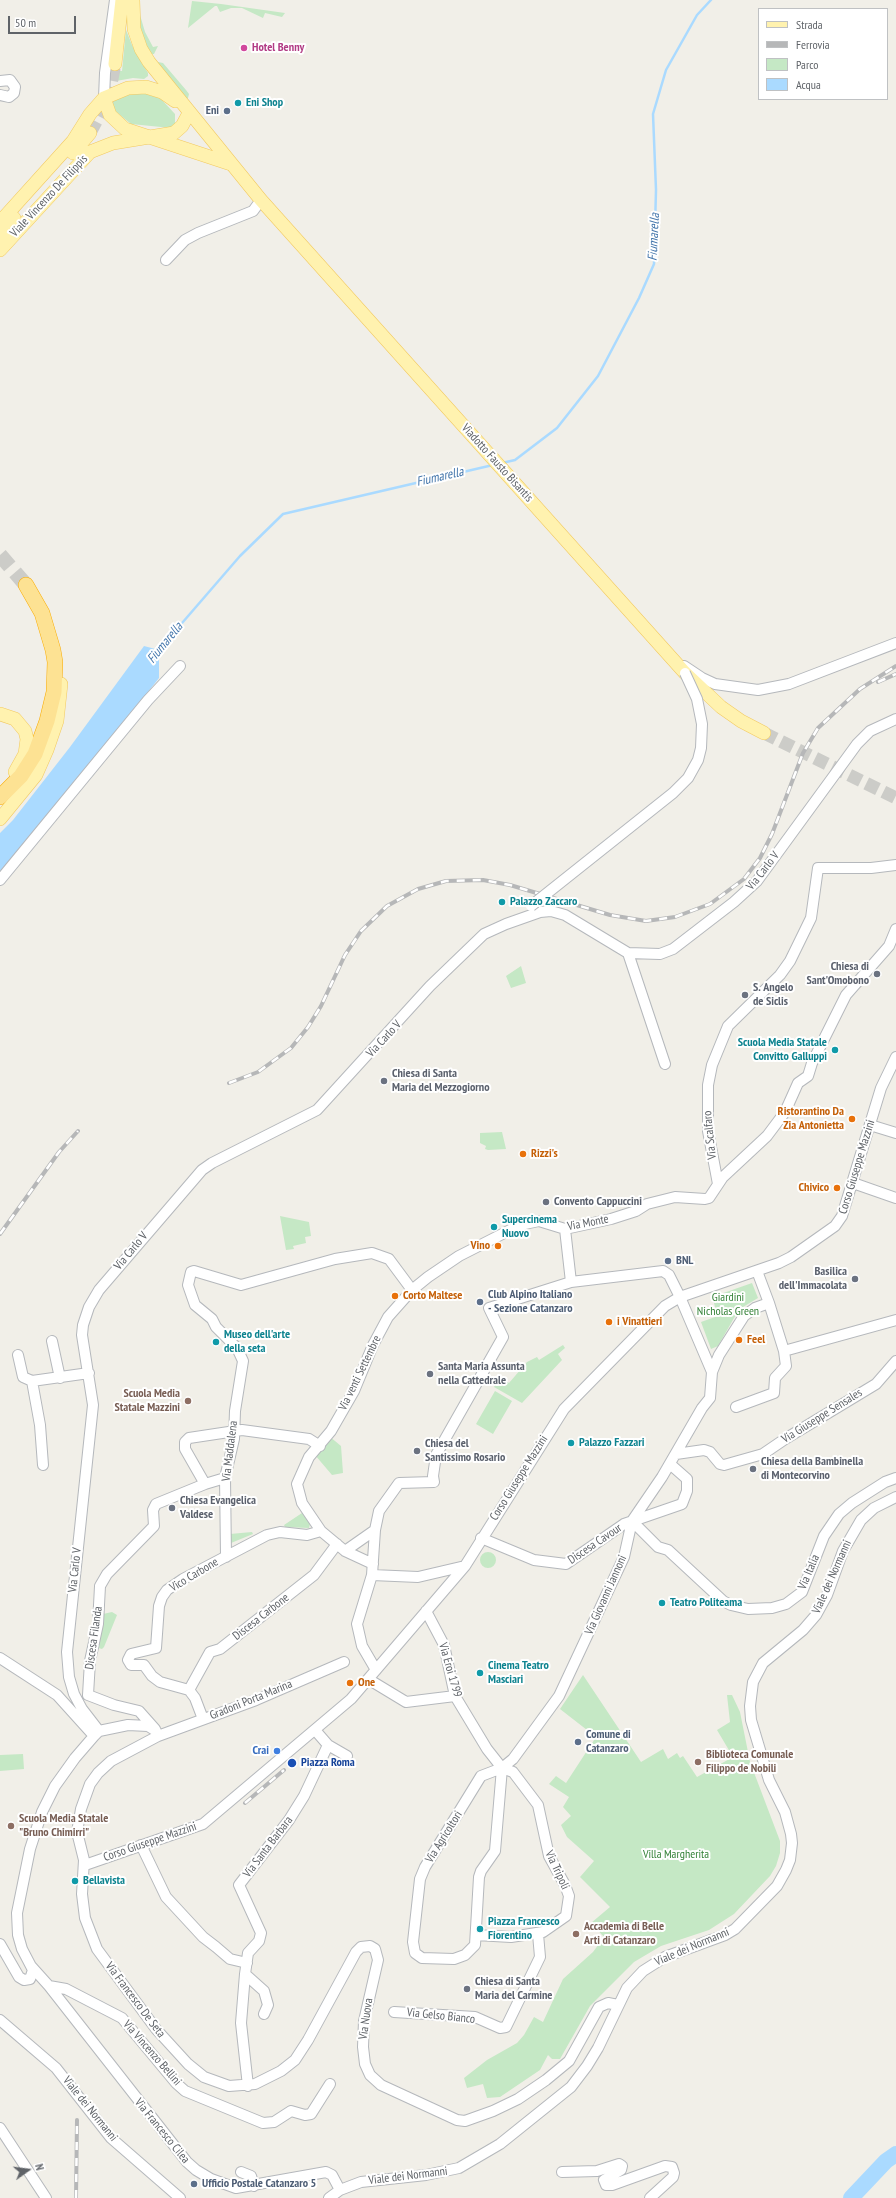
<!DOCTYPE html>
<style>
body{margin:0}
#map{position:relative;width:896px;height:2198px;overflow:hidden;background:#f1efe8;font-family:"PT Sans Narrow",sans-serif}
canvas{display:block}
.legend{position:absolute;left:758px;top:8px;width:130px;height:92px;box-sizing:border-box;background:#fff;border:1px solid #bfc1c3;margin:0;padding:5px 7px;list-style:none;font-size:12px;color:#5f6368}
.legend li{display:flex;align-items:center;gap:8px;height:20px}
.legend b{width:20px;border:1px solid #bfc1c3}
.north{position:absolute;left:8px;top:2150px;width:40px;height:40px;-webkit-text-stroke:3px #fff;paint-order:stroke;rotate:76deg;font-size:11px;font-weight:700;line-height:16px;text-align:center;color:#5f6368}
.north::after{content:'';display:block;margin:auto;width:14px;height:18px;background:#5f6368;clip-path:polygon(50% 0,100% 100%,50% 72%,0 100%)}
.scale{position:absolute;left:8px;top:16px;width:68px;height:18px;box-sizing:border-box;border:2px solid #5f6368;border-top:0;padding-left:5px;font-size:12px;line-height:14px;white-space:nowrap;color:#5f6368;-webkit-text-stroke:3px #fff;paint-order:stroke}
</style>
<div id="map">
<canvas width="896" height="2198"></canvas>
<ul class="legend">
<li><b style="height:5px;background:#fff2af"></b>Strada</li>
<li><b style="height:5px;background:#b6b7b8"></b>Ferrovia</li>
<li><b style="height:11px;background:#c5e8c5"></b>Parco</li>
<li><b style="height:11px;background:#aadaff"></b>Acqua</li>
</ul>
<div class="north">N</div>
<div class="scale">50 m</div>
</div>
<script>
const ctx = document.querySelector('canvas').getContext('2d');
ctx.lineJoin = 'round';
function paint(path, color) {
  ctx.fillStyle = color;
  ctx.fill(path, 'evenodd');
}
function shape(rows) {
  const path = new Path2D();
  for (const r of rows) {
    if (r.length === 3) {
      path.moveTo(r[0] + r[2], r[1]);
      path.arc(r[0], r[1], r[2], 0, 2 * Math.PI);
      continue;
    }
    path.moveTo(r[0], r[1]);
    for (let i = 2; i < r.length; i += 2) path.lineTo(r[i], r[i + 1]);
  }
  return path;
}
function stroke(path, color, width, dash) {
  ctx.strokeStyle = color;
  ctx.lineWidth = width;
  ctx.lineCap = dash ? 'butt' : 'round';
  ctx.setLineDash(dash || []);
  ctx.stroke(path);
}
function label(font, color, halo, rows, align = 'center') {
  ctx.font = font + ' "PT Sans Narrow",sans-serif';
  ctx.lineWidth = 4;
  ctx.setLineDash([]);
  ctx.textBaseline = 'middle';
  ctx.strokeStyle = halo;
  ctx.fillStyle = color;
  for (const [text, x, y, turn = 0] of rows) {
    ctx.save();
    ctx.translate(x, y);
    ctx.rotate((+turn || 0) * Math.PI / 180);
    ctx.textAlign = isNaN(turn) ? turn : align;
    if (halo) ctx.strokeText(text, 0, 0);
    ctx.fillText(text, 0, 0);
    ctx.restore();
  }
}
const green = shape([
 [135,0,140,0,140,15,145,32,153,47,158,46,154,54,148,54,143,45],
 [192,1,221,4,285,13,282,17,265,13,263,18,242,8,231,8,220,12,217,6,215,6,188,28],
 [126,30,132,45,148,73,148,76,144,79,133,78,116,81,111,76,111,70,122,71],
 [158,62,163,63,186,90,189,94,188,98,186,99,158,66],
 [123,92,150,93,162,100,175,114,175,125,171,128,131,124,114,110,112,103,116,96],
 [521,966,526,983,511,988,506,976],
 [502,1132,506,1149,488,1150,485,1149,486,1146,480,1143,480,1133],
 [280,1216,309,1222,311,1236,305,1237,306,1243,293,1246,294,1249,286,1250],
 [752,1283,758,1298,743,1307,734,1318,718,1346,711,1349,701,1322,718,1316,712,1297],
 [563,1345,565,1348,558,1354,562,1360,522,1403,494,1387,499,1377,509,1383,527,1362,537,1357,539,1360],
 [495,1391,512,1401,493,1434,476,1424],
 [329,1436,341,1446,343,1473,332,1475,315,1455],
 [302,1513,310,1524,309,1528,285,1527,284,1525],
 [252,1532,253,1534,231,1543,230,1534],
 [488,1560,8],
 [112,1612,117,1615,104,1647,102,1649,95,1647,103,1614],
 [583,1675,641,1762,663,1749,668,1759,677,1753,680,1758,683,1756,697,1777,733,1757,717,1730,730,1722,727,1695,732,1695,740,1712,750,1762,780,1841,780,1853,776,1866,770,1876,734,1914,709,1930,661,1946,634,1962,590,2006,560,2059,552,2059,548,2055,540,2070,500,2097,487,2098,483,2084,467,2088,464,2078,487,2060,517,2043,524,2035,534,2017,543,2022,563,1979,593,1952,604,1937,591,1923,610,1907,580,1877,594,1861,567,1837,561,1825,571,1816,563,1807,569,1797,549,1784,556,1776,566,1783,596,1737,560,1709],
 [23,1754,24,1769,0,1771,0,1755]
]);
const water = shape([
 [144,646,159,650,159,678,52,814,7,866,0,871,0,833,13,820,70,747]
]);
const stream = shape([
 [502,463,515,460,557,428,598,376,639,298,654,264,656,190,653,114,666,70,697,15,711,0],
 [157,652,240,556,283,514,493,465]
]);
const river = shape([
 [851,2198,886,2161,896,2154]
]);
const majorTunnel = shape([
 [90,133,108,99,115,64],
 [764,733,896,798]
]);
const highwayTunnel = shape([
 [0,555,26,585]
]);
const minor = shape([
 [0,81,10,80,15,87,14,93,9,97,0,95],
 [104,98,105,73,115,0],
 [166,260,185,240,198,233,253,211,261,200],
 [684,666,702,678,715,684,758,690,789,684,896,643],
 [0,880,148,700,180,666],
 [628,953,665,1064],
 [870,1125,896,1133],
 [853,1183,896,1198],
 [718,1184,708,1131,708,1085,712,1065,728,1026,780,975,790,961,811,918,818,868,871,868,896,865],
 [565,1229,571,1282],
 [52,1341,60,1378],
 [784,1351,896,1320],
 [18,1355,23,1377,32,1381,40,1425,43,1465],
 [32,1381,89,1373],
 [736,1407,774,1393,775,1378,786,1366,784,1351,769,1303,757,1271],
 [676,1454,704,1450,710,1452,720,1464,724,1465,763,1454,785,1439,876,1384,896,1361],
 [205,1484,185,1449,185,1442,189,1438,242,1430,309,1439,320,1446],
 [632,1521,658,1547,668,1550,723,1601,731,1605,748,1609,772,1608,786,1604,802,1592,824,1536,839,1514,852,1503,885,1482,896,1478],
 [481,1538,534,1560,566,1564,624,1524,682,1504,687,1491,687,1479,670,1464],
 [345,1551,375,1530],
 [226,1557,225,1478,234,1439,235,1411,243,1361,237,1348,216,1327,212,1319,195,1305,188,1285,191,1272,194,1271,241,1285,335,1259,372,1253,389,1259,412,1290],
 [373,1564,345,1551,321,1531,302,1503,297,1484,309,1457,331,1431,354,1391,373,1345,388,1317,412,1290,428,1277,459,1256,520,1225,539,1221,565,1229,611,1219,636,1211,647,1204,675,1197,705,1199,709,1198,723,1177,767,1136,785,1112,798,1083,808,1076,812,1063,846,995,889,946,896,929],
 [372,1575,418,1577,465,1566],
 [426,1611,444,1645,455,1696,487,1749,502,1768,513,1772,538,1805,549,1856,565,1885,569,1896,566,1916,543,1932,511,1937,476,1935],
 [0,1658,57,1695,94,1736,99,1731,128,1725,148,1726,156,1731],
 [344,1662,256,1700,158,1736,111,1761,98,1773,90,1784,81,1809,77,1832,84,1860,82,1894,85,1918,97,1949,156,2029,188,2064,204,2077,229,2086,255,2084,281,2071,295,2060,308,2040,356,1952,361,1947,370,1946,375,1949,378,1960,364,2021,363,2047,365,2064,370,2075,381,2085,457,2120,465,2121,493,2111,518,2099,546,2080,569,2061,599,2007,608,2003,618,2005],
 [376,1670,362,1646,357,1624,372,1575,375,1530,379,1511,399,1483,434,1482,433,1476,436,1455,503,1337,489,1308,571,1282,663,1271,669,1275,680,1297,712,1372],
 [368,1679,406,1702,455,1696],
 [189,1690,210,1652,220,1649,314,1575,337,1544],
 [203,1719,195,1698,189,1690,160,1682,152,1676,144,1665,131,1665,128,1660,131,1654,156,1648,159,1606,162,1597,167,1590,183,1579,267,1535,280,1532,307,1535,321,1531],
 [155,1729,139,1711,114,1705,88,1695,90,1661,98,1624,100,1586,107,1574,154,1526,153,1510,156,1504,205,1484,225,1478],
 [99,1731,82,1709,74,1694,69,1677,67,1652,93,1405,82,1335,83,1325,89,1307,99,1290,202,1170,212,1163,317,1110,430,986,484,934,506,924,540,912,551,911,565,915,628,953,660,954,673,949,734,902,757,881,857,744,870,731,896,719],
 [328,1745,347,1756],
 [502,1768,495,1851,481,1871,479,1877,475,1945,465,1955,454,1959,422,1958,415,1953,413,1942,420,1879,425,1867,481,1776,502,1768,513,1759,559,1696,624,1557,632,1521,662,1477,702,1408,710,1398,712,1372,719,1355,744,1316,755,1308,769,1303],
 [141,1845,166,1897,203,1937,216,1947,230,1959,247,1963],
 [85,1865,203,1824,351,1699,465,1566,564,1409,665,1306,680,1297,779,1263,791,1257,835,1226,842,1216,881,1088,896,1057],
 [0,1944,19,1977,24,1980,30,1979,33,1970,22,1949,18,1935,17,1913,30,1849,42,1812,55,1786,75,1758,94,1736],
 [31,1966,49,1986,187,2162,196,2170,211,2179,236,2188,326,2172,332,2175,340,2190],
 [245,1974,241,2023,248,2086],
 [49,1986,66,1989,122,2018,176,2083,185,2091,263,2123,274,2122,291,2111,305,2115,311,2114,330,2084],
 [394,2012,475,2017,500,2028,506,2027,540,1957,538,1934],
 [264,2014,268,2005,264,1991,245,1974,248,1953,259,1941,261,1933,239,1885,289,1820,304,1796,328,1745,315,1730],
 [0,2020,56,2068,111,2138,180,2198],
 [0,2128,46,2198],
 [241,2172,251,2176,254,2186],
 [562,2172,597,2171,619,2164,622,2166,621,2170,604,2180,606,2185,612,2185,665,2166,672,2167,674,2173,673,2177,650,2198],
 [329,2198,340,2190,361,2182,426,2175,459,2168,500,2144,571,2087,587,2066,598,2048,627,1988,643,1971,665,1957,725,1935,735,1929,777,1886,786,1870,790,1860,792,1843,791,1834,785,1812,769,1780,751,1720,750,1706,753,1682,763,1663,803,1630,816,1615,827,1595,843,1551,861,1520,874,1508,896,1497]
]);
const major = shape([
 [133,0,134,29,141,49,149,62,261,200,685,673,721,707,741,721,764,733],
 [115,64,122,0],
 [104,98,110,115,125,129,231,164],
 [73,153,90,133],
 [0,222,73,141,90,114,104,98,128,88,146,87,162,92,175,101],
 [0,234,14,218],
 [0,250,90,152,113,143,174,133,182,126,189,113],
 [0,714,15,719,25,731,27,739,25,754,15,772],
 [0,819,36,775,47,750,57,721,61,684]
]);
const highway = shape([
 [0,797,21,776,35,754,47,721,54,692,55,662,53,650,42,613,26,585]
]);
const rail = shape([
 [878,682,896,674],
 [229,1083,258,1072,291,1048,308,1027,321,1006,345,955,361,931,387,906,418,889,446,881,483,880,510,885,610,915,646,921,675,917,710,904,744,879,760,858,772,834,803,753,818,728,860,689,896,666],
 [0,1234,59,1152,78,1131],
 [245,1803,284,1770],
 [76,2198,77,2120]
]);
const minorBridge = shape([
 [531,906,673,793,688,778,698,760,701,748,702,724,697,699,685,673]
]);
const markers = [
 [244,48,4,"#d1479c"],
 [238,103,4,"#0f9aa8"],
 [227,111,4,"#5c6f8a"],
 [502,902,4,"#0f9aa8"],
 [877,974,4,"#6b7280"],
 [745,995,4,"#6b7280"],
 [835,1050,4,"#0f9aa8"],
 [384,1081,4,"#6b7280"],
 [852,1119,4,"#e8710a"],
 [523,1154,4,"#e8710a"],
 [837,1188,4,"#e8710a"],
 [546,1202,4,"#6b7280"],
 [494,1227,4,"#0f9aa8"],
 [498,1246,4,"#e8710a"],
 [668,1261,4,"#5c6f8a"],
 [855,1279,4,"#6b7280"],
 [395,1296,4,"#e8710a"],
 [480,1302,4,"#5c6f8a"],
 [609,1322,4,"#e8710a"],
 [739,1340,4,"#e8710a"],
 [216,1342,4,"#0f9aa8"],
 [430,1374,4,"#6b7280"],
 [188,1401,4,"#8d6e63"],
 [571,1443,4,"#0f9aa8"],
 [417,1451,4,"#6b7280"],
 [753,1469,4,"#6b7280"],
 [172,1508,4,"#6b7280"],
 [662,1603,4,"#0f9aa8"],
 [480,1673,4,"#0f9aa8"],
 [350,1683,4,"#e8710a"],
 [578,1742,4,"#5c6f8a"],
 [277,1751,4,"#3f7fe0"],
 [698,1762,4,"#8d6e63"],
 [292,1763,5,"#1a4fb4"],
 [11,1826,4,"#8d6e63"],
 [75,1881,4,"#0f9aa8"],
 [480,1929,4,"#0f9aa8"],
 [576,1934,4,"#8d6e63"],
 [467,1989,4,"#6b7280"],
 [194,2184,4,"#5c6f8a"]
];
const hotelNames = [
 ["Hotel Benny",252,48]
];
const cultureNames = [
 ["Eni Shop",246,103],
 ["Palazzo Zaccaro",510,902],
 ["Scuola Media Statale",827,1043,"right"],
 ["Convitto Galluppi",827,1057,"right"],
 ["Supercinema",502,1220],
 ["Nuovo",502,1234],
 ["Museo dell'arte",224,1335],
 ["della seta",224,1349],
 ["Palazzo Fazzari",579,1443],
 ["Teatro Politeama",670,1603],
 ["Cinema Teatro",488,1666],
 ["Masciari",488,1680],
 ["Bellavista",83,1881],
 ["Piazza Francesco",488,1922],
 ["Fiorentino",488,1936]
];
const serviceNames = [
 ["Eni",219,111,"right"],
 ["BNL",676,1261],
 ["Club Alpino Italiano",488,1295],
 ["- Sezione Catanzaro",488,1309],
 ["Comune di",586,1735],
 ["Catanzaro",586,1749],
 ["Ufficio Postale Catanzaro 5",202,2184]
];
const streetNames = [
 ["Viale Vincenzo De Filippis",49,196,-47],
 ["Viadotto Fausto Bisantis",497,463,48],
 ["Via Carlo V",763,871,-52],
 ["Via Carlo V",384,1039,-47],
 ["Via Scalfaro",710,1135,-96],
 ["Corso Giuseppe Mazzini",857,1167,-73],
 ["Via Monte",588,1223,-11],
 ["Via Carlo V",131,1251,-50],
 ["Via venti Settembre",360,1373,-64],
 ["Via Giuseppe Sensales",822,1416,-32],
 ["Via Maddalena",230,1451,-83],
 ["Corso Giuseppe Mazzini",519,1478,-58],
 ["Discesa Cavour",595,1544,-34],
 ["Via Carlo V",75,1570,-84],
 ["Via Italia",809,1572,-67],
 ["Vico Carbone",194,1575,-31],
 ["Viale dei Normanni",832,1577,-66],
 ["Via Giovanni Jannoni",606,1595,-66],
 ["Discesa Carbone",261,1617,-38],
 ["Discesa Filanda",94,1638,-82],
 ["Via Eroi 1799",450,1670,74],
 ["Gradoni Porta Marina",251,1700,-22],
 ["Via Agricoltori",444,1837,-58],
 ["Corso Giuseppe Mazzini",150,1842,-19],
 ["Via Santa Barbara",268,1847,-53],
 ["Via Tripoli",557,1870,65],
 ["Viale dei Normanni",692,1947,-23],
 ["Via Francesco De Seta",135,2000,53],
 ["Via Gelso Bianco",441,2016,6],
 ["Via Nuova",366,2019,-82],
 ["Via Vincenzo Bellini",152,2053,49],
 ["Viale dei Normanni",90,2109,51],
 ["Via Francesco Cilea",162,2131,51],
 ["Viale dei Normanni",408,2176,-7]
];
const worshipNames = [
 ["Chiesa di",869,967,"right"],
 ["Sant'Omobono",869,981,"right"],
 ["S. Angelo",753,988],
 ["de Siclis",753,1002],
 ["Chiesa di Santa",392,1074],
 ["Maria del Mezzogiorno",392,1088],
 ["Convento Cappuccini",554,1202],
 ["Basilica",847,1272,"right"],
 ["dell'Immacolata",847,1286,"right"],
 ["Santa Maria Assunta",438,1367],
 ["nella Cattedrale",438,1381],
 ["Chiesa del",425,1444],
 ["Santissimo Rosario",425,1458],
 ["Chiesa della Bambinella",761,1462],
 ["di Montecorvino",761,1476],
 ["Chiesa Evangelica",180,1501],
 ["Valdese",180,1515],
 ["Chiesa di Santa",475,1982],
 ["Maria del Carmine",475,1996]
];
const foodNames = [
 ["Ristorantino Da",844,1112,"right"],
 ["Zia Antonietta",844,1126,"right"],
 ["Rizzi's",531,1154],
 ["Chivico",829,1188,"right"],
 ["Vino",490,1246,"right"],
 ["Corto Maltese",403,1296],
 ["i Vinattieri",617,1322],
 ["Feel",747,1340],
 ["One",358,1683]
];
const parkNames = [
 ["Giardini",728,1298],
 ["Nicholas Green",728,1312],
 ["Villa Margherita",676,1855]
];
const educationNames = [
 ["Scuola Media",180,1394,"right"],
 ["Statale Mazzini",180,1408,"right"],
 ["Biblioteca Comunale",706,1755],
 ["Filippo de Nobili",706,1769],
 ["Scuola Media Statale",19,1819],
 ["\"Bruno Chimirri\"",19,1833],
 ["Accademia di Belle",584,1927],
 ["Arti di Catanzaro",584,1941]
];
const shopNames = [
 ["Crai",269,1751]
];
const transitNames = [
 ["Piazza Roma",301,1763]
];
const waterNames = [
 ["Fiumarella",654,237,-87],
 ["Fiumarella",440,477,-13],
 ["Fiumarella",165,643,-51]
];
paint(green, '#c5e8c5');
paint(water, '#aadaff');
stroke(stream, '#aadaff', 2.5);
stroke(river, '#aadaff', 16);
stroke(majorTunnel, '#ccccc8', 13, [13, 6]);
stroke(highwayTunnel, '#ccccc8', 15, [15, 8]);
stroke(minor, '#b5b8bc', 12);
stroke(major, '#f2c960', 14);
stroke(highway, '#f9ab00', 16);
stroke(minor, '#fff', 10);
stroke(major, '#fff2af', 13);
stroke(highway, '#fde293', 15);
stroke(rail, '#b6b7b8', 4);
stroke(rail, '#fff', 2.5, [8]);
stroke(minorBridge, '#b5b8bc', 12, []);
stroke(minorBridge, '#fff', 10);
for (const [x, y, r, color] of markers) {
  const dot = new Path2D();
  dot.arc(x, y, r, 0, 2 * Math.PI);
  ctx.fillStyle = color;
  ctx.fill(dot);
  stroke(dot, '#fff', 1.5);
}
label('bold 12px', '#b23c85', '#fff', hotelNames, 'left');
label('bold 12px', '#0d838f', '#fff', cultureNames, 'left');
label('bold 12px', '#4e5e75', '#fff', serviceNames, 'left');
label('12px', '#5f6368', '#fff', streetNames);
label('bold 12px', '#5b616d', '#fff', worshipNames, 'left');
label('bold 12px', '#c56008', '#fff', foodNames, 'left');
label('12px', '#348238', '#fff', parkNames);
label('bold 12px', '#785e54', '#fff', educationNames, 'left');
label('bold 12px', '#366cbe', '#fff', shopNames, 'right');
label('bold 12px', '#164399', '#fff', transitNames, 'left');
label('italic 13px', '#4174aa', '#fff', waterNames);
</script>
